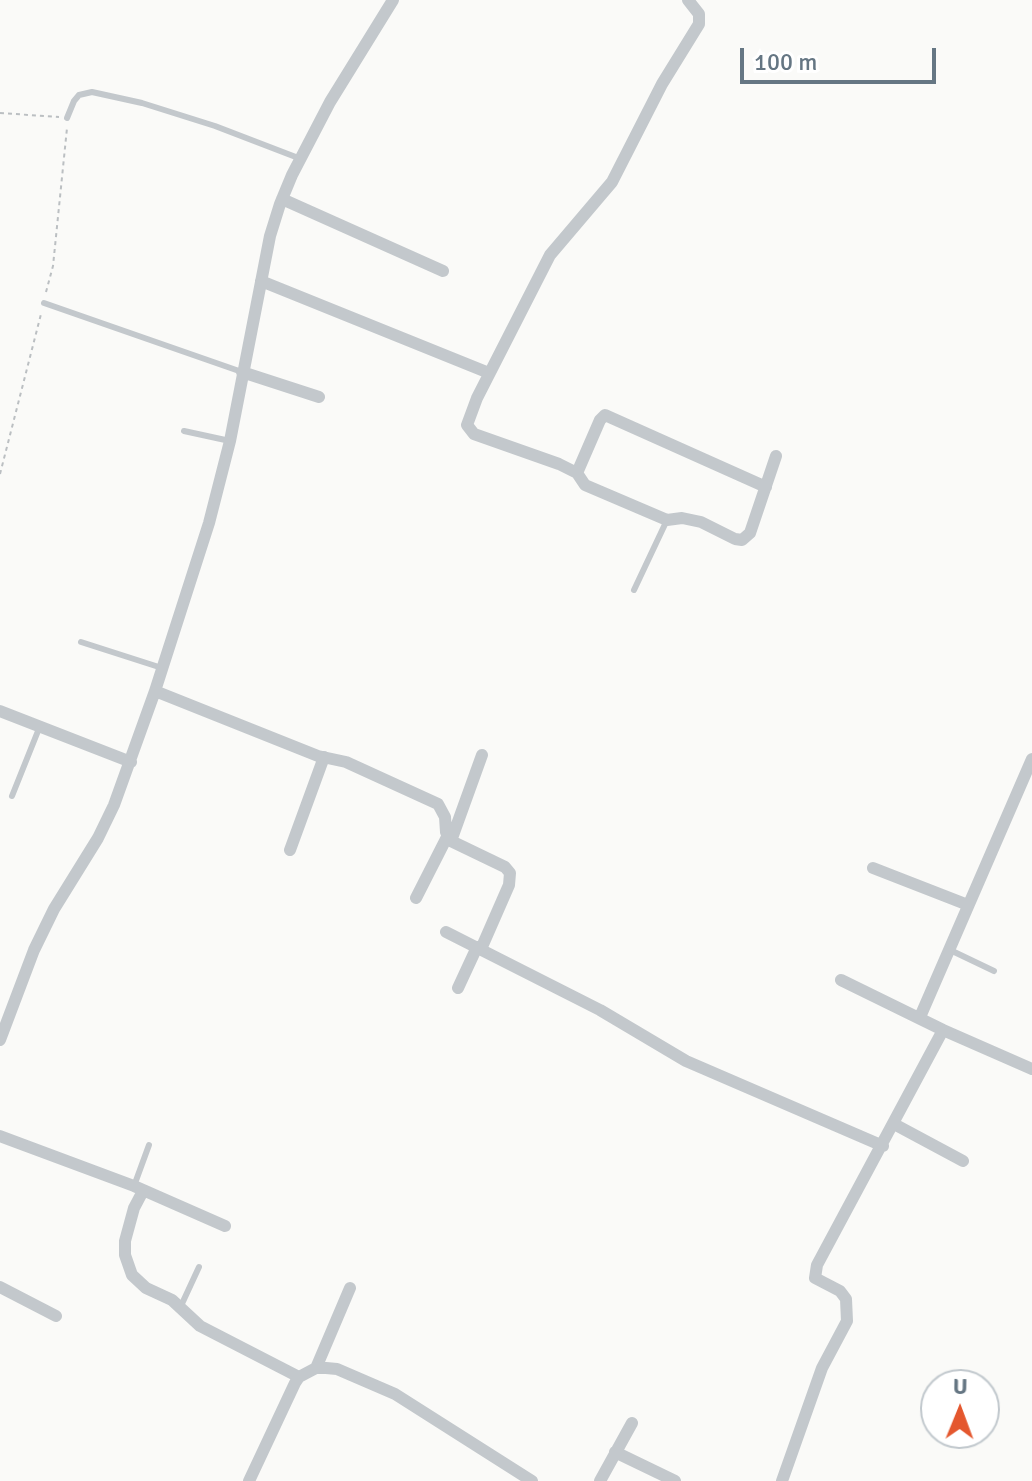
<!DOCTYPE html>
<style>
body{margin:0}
#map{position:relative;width:1032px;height:1481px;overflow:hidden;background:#fafaf8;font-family:Signika,sans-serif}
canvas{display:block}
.north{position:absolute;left:920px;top:1369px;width:80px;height:80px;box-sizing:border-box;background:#fff;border:2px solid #c1c8cd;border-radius:50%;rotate:1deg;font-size:22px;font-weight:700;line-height:32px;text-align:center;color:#657683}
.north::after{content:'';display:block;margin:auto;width:28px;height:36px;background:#e4572e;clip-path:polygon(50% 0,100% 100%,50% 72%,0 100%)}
.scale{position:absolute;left:740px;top:48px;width:196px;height:36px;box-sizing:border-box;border:4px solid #657683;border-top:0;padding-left:10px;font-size:24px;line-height:28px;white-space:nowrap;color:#657683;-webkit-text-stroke:6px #fff;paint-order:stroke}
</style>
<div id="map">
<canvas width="1032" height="1481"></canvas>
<div class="north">U</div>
<div class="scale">100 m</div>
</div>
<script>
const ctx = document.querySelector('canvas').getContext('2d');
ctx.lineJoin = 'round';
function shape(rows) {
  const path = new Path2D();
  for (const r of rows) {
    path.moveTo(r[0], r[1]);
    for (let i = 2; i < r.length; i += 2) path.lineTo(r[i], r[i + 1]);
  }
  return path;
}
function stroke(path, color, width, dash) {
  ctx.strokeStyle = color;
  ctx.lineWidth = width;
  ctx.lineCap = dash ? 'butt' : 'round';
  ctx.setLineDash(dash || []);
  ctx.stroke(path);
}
const path = shape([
 [0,113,59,117],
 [46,292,53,266,67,128],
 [0,474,41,314]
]);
const service = shape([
 [67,118,74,101,79,95,92,92,142,103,215,126,301,159],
 [44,303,242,372],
 [184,431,230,441],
 [634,590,667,520],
 [81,642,162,668],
 [12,796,40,726],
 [948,949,994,971],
 [134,1186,149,1145],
 [180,1308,199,1267]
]);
const minor = shape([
 [688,0,699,14,699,24,662,84,612,182,550,255,477,398,467,425,474,434,559,464,577,473,585,485,667,520,682,518,701,522,735,539,742,540,750,533,776,456],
 [282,199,443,271],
 [261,281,489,373],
 [242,372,319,397],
 [577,473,600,420,605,415,766,487],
 [155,691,318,756,346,762,438,804,445,817,446,832,451,841,505,867,510,873,509,885,481,949],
 [0,711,131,762],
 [451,841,482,755],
 [290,850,324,757],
 [873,868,968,905],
 [416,898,447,837],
 [446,932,600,1010,686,1061,883,1146],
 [841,980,943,1030,1032,1069],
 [458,988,477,947],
 [920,1017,1032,759],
 [0,1040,34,950,54,909,98,838,114,805,155,691,209,523,230,441,270,236,280,204,292,175,330,102,393,0],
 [894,1124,963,1161],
 [0,1136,134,1186,225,1226],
 [143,1191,134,1208,125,1241,125,1255,132,1275,146,1288,172,1300,200,1326,299,1377],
 [0,1287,56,1316],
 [316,1368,350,1288],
 [615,1452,675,1481],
 [249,1481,295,1383,299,1377,316,1368,326,1368,337,1369,395,1394,532,1481],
 [600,1481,632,1423],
 [782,1481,822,1368,847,1321,846,1299,840,1291,815,1278,817,1265,943,1030]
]);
stroke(path, '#bbbfc2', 2, [4, 4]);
stroke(service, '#c3c8cc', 6);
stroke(minor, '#c3c8cc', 12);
</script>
